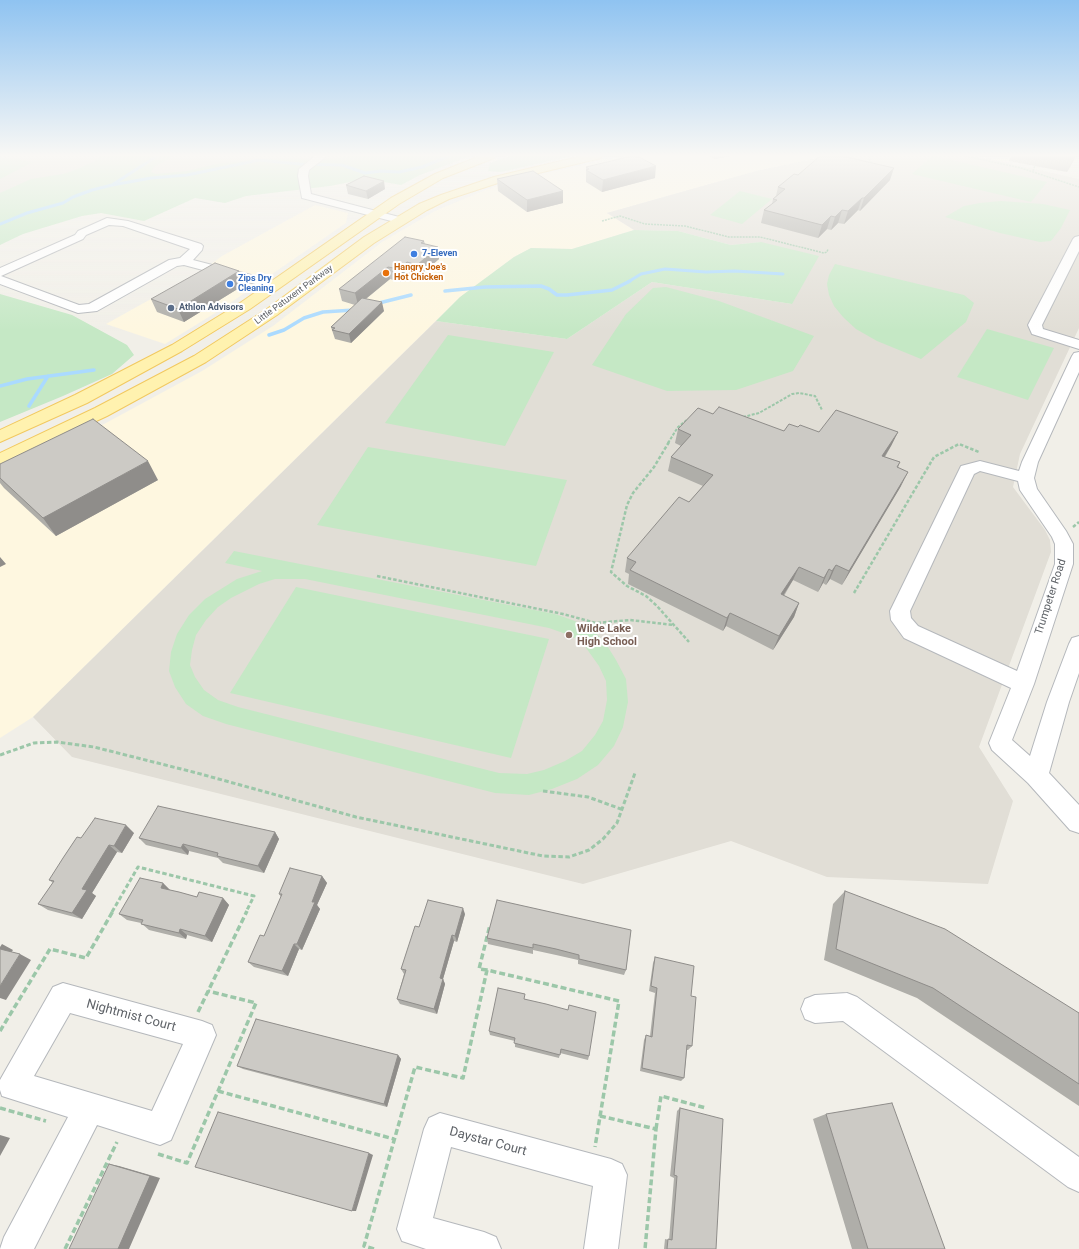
<!DOCTYPE html>
<style>
body{margin:0}
canvas{display:block;background:#f1efe8}
</style>
<canvas width="1079" height="1249"></canvas>
<script>
const ctx = document.querySelector('canvas').getContext('2d');
ctx.lineJoin = 'round';
function paint(path, color) {
  ctx.fillStyle = color;
  ctx.fill(path, 'evenodd');
}
function shape(rows) {
  const path = new Path2D();
  for (const r of rows) {
    path.moveTo(r[0], r[1]);
    for (let i = 2; i < r.length; i += 2) path.lineTo(r[i], r[i + 1]);
  }
  return path;
}
function stroke(path, color, width, dash) {
  ctx.strokeStyle = color;
  ctx.lineWidth = width;
  ctx.lineCap = dash ? 'butt' : 'round';
  ctx.setLineDash(dash || []);
  ctx.stroke(path);
}
function label(font, color, halo, rows, align = 'center') {
  ctx.font = font + ' Roboto,sans-serif';
  ctx.lineWidth = 4;
  ctx.setLineDash([]);
  ctx.textBaseline = 'middle';
  ctx.strokeStyle = halo;
  ctx.fillStyle = color;
  for (const [text, x, y, turn = 0] of rows) {
    ctx.save();
    ctx.translate(x, y);
    ctx.rotate((+turn || 0) * Math.PI / 180);
    ctx.textAlign = isNaN(turn) ? turn : align;
    if (halo) ctx.strokeText(text, 0, 0);
    ctx.fillText(text, 0, 0);
    ctx.restore();
  }
}
const commercial = shape([
 [627,156,827,156,756,171,607,213,634,230,572,249,531,248,514,257,460,297,33,717,0,738,0,472,93,430,202,371,273,326,382,242,435,211,488,189,523,178],
 [315,205,348,213,346,223,220,310,165,344,106,324,203,270,222,256]
]);
const education = shape([
 [0,156,471,156,0,222],
 [827,156,976,156,1079,179,1079,328,1020,454,1013,487,1045,530,1050,540,1051,552,979,747,1013,801,988,884,827,877,731,841,583,884,72,757,33,717,436,321,567,339,652,282,792,304,761,242,731,245,678,231,634,230,607,213,756,171]
]);
const green = shape([
 [100,156,174,156,154,167,151,172,156,174,187,171,216,164,269,158,319,160,353,156,471,156,420,175,401,185,373,180,355,181,330,186,246,196,225,203,195,198,144,221,101,213,82,216,23,234,0,245,0,193,31,179,63,174,75,170,93,162],
 [509,156,573,156,501,172,488,171,490,163],
 [932,156,934,156,1047,182,1031,202,912,174],
 [0,157,33,162,0,179],
 [740,191,772,199,742,224,710,215],
 [1001,201,1043,204,1070,210,1061,228,1051,241,1040,242,1000,233,945,217,964,206,980,203],
 [634,230,678,231,731,245,761,242,819,256,792,304,652,282,567,339,436,321,460,297,514,257,531,248,572,249],
 [835,264,964,295,974,303,966,322,921,359,877,341,856,329,843,317,834,306,829,295,827,284,829,275],
 [666,287,719,301,814,336,793,371,736,390,667,391,592,365,626,314,653,288],
 [0,294,72,315,127,345,134,355,112,374,63,396,0,422],
 [987,329,1054,348,1028,400,957,377],
 [448,335,554,352,505,446,385,423],
 [368,447,567,480,536,566,317,525],
 [234,551,555,614,575,621,594,631,606,644,616,660,626,679,628,702,623,727,614,746,598,765,577,779,552,789,529,795,495,793,226,724,203,716,186,704,175,687,169,671,171,652,177,634,189,615,205,599,237,579,262,571,225,563],
 [275,579,305,579,549,628,566,634,581,641,589,652,599,666,606,681,607,700,603,721,595,735,582,751,565,761,544,770,527,774,499,773,238,707,218,700,204,690,195,677,190,665,192,650,196,635,206,620,218,607,231,598,259,584],
 [296,587,549,639,511,758,230,693]
]);
const streamFar1 = shape([
 [112,185,151,178,187,175,259,160,300,164,342,165,365,173,381,171,399,172,422,167,449,156],
 [0,224,27,213,63,203,73,197,92,190,112,185,157,156],
 [628,282,641,274,665,269,706,272,735,271,783,274]
]);
const stream = shape([
 [445,291,485,287,541,286,549,289,557,295,567,295,612,290,630,281],
 [375,304,411,295],
 [269,335,284,330,304,318,323,312,354,310],
 [0,386,27,379,94,370],
 [29,406,48,376]
]);
const pathFar4 = shape([
 [870,156,869,159,872,164],
 [965,156,1021,168,1079,187],
 [1033,171,1036,163],
 [602,221,620,216,645,224,685,226,729,237,760,237,824,253,827,252,828,249]
]);
const pathFar3 = shape([
 [743,417,759,413,792,394,799,393,815,396,822,410],
 [668,443,678,427,688,419]
]);
const pathFar2 = shape([
 [669,442,654,467,633,493,627,505,611,572,627,586,646,596,657,606,689,642],
 [1073,527,1079,522],
 [377,576,563,614,596,623,630,620,674,625],
 [854,593,934,457,959,444,979,452]
]);
const pathFar1 = shape([
 [0,755,34,743,57,742,94,747,197,773,356,817,543,856,569,857,589,850,603,839,617,823,635,773],
 [543,791,588,797,621,809],
 [112,912,138,867,254,896,246,912]
]);
const path = shape([
 [487,970,479,969,490,925],
 [198,1012,247,911],
 [0,1031,50,949,86,958,113,911],
 [218,1091,394,1139],
 [0,1108,46,1121],
 [600,1116,656,1129,645,1249],
 [656,1129,661,1096,706,1108],
 [158,1154,187,1163,256,1003,208,991],
 [65,1249,117,1142],
 [374,1249,364,1246,415,1067,463,1078,487,970,619,1001,595,1147]
]);
const minor = shape([
 [315,156,327,156,309,170,308,176,311,194,403,218,405,220,403,222,399,223,302,198,298,176,299,169,315,156],
 [107,218,128,221,201,244,203,246,202,250,193,260,278,282,280,285,278,288,274,289,184,265,177,266,97,311,78,313,0,284,0,268,75,235,78,231,107,218],
 [109,225,123,226,190,249,180,258,169,260,89,304,79,305,1,276,83,239,86,235,109,225],
 [1079,236,1079,251,1042,325,1043,329,1079,340,1079,349,1032,334,1028,325,1073,239,1075,237,1079,236],
 [1079,352,1079,372,1038,462,1034,478,1037,489,1066,531,1073,544,1073,564,1034,684,1012,740,1030,756,1047,702,1069,644,1072,638,1079,636,1079,673,1069,702,1049,773,1079,805,1079,833,1070,830,1028,783,992,750,989,743,1011,688,904,638,891,620,890,611,961,466,980,461,1019,471,1022,462,1072,356,1074,353,1079,352],
 [980,471,1018,481,1020,490,1052,537,1055,544,1055,564,1017,671,918,626,911,618,910,611,974,474,980,471],
 [63,983,202,1021,212,1025,216,1035,171,1140,160,1145,97,1125,34,1249,0,1249,4,1237,68,1117,2,1096,0,1090,0,1080,53,987,63,983],
 [70,1013,183,1044,152,1111,34,1076,70,1013],
 [847,993,857,997,1079,1157,1079,1192,1068,1187,843,1021,815,1023,805,1019,801,1009,805,999,815,995,847,993],
 [440,1113,611,1159,622,1164,627,1175,618,1249,584,1249,593,1186,451,1147,433,1218,484,1232,496,1237,501,1249,426,1249,402,1241,397,1229,424,1129,429,1118,440,1113]
]);
const major = shape([
 [480,156,495,156,494,158,443,178,399,204,250,309,182,351,87,403,0,442,0,430,75,395,172,345,240,303,391,198,435,174,480,156],
 [582,156,602,156,601,158,501,182,449,199,427,210,374,243,277,315,206,362,107,416,0,466,0,453,95,408,194,356,267,309,364,237,419,204,441,195,494,177,582,156]
]);
const wall = shape([
 [709,156,731,156,714,159],
 [1011,156,1076,156,1067,172,1009,161],
 [586,167,655,178,602,192,586,182],
 [798,175,890,180,860,211,858,210,844,224,838,223,831,230,827,229,818,238,761,223,764,210,772,204,773,199,776,196,778,187],
 [497,179,563,191,563,203,527,212,498,191],
 [346,185,385,189,368,199,348,194],
 [424,241,425,244,439,259,418,277,409,275,400,282,390,279,366,299,384,311,351,343,335,339,331,327,355,305,342,301,339,289],
 [239,271,244,285,184,322,157,312,151,299],
 [713,414,784,431,798,427,819,432,898,432,891,446,885,457,900,462,898,468,901,486,842,585,830,579,826,585,823,583,818,592,793,580,784,596,799,603,794,617,773,650,726,626,723,631,628,584,629,574,625,572,627,558,689,502,703,486,668,471,671,457,681,446,675,443,678,429],
 [0,464,158,480,56,536,4,488,0,483],
 [275,832,279,839,264,873,223,863,218,858,189,851,188,855,146,845,139,838],
 [134,833,122,853,117,852,92,893,96,896,82,919,48,910,38,904,53,883,49,880,81,838],
 [322,876,327,883,317,905,320,909,302,950,299,949,288,976,254,967,248,962,264,936,281,897,279,894],
 [163,883,170,890,197,897,223,898,229,905,212,942,187,935,186,939,149,930,141,923,127,920,119,914],
 [845,891,1079,1013,1079,1106,917,998,824,960,833,904],
 [465,914,457,942,454,941,443,979,445,984,437,1014,400,1004,397,999,404,974,401,969,419,927],
 [631,930,626,970,624,975,578,964,578,960,556,955,533,950,533,954,488,944,487,938],
 [655,957,691,996,692,1046,688,1050,687,1050,684,1078,681,1081,640,1071,644,1040,646,1035,650,1036,655,993,649,991,653,963],
 [525,999,589,1056,588,1060,560,1053,559,1058,515,1047,515,1041,490,1035,489,1031],
 [398,1055,401,1059,387,1107,243,1069,237,1066],
 [680,1108,716,1249,664,1249,665,1239,669,1240,674,1178,670,1176,677,1111],
 [826,1114,945,1249,852,1249,813,1119]
]);
const shadedWall = shape([
 [715,156,731,156,714,159],
 [1075,156,1076,156,1067,172],
 [656,166,655,178,602,192,603,180],
 [894,168,890,180,860,211,864,198],
 [384,181,385,189,368,199,366,191],
 [563,191,563,203,527,212,527,200],
 [862,198,858,210,844,224,848,211],
 [842,210,838,223,831,230,835,217],
 [831,216,827,229,818,238,822,225],
 [438,247,439,259,418,277,417,265],
 [407,262,409,275,400,282,399,269],
 [388,267,390,279,358,305,355,293],
 [239,271,244,285,184,322,178,309],
 [382,302,384,311,351,343,349,334],
 [898,432,891,446,876,470,882,456],
 [148,461,158,480,56,536,43,518],
 [908,472,901,486,842,585,849,571],
 [0,557,6,564,0,567],
 [836,565,830,579,826,585,832,571],
 [799,567,793,580,775,608,781,594],
 [829,569,823,583,818,592,824,578],
 [799,603,794,617,773,650,779,636],
 [730,613,726,626,723,631,727,618],
 [126,825,134,833,122,853,114,846],
 [275,832,279,839,264,873,258,866],
 [183,844,189,851,188,855,181,848],
 [109,845,117,852,92,893,96,896,82,919,72,913,82,889],
 [322,876,327,883,317,905,320,909,302,950,297,944,312,902],
 [163,883,170,890,161,888],
 [223,898,229,905,212,942,205,936],
 [463,908,465,914,457,942,455,936],
 [180,929,187,935,186,939,179,933],
 [452,935,454,941,443,979,445,984,437,1014,434,1009,440,978],
 [2,944,13,950,10,954,0,949,0,947],
 [294,944,299,949,288,976,282,971],
 [20,954,31,960,6,1000,0,998,0,986],
 [398,1055,401,1059,387,1107,384,1104],
 [0,1135,10,1138,0,1156],
 [369,1153,373,1155,356,1211,352,1211],
 [109,1164,119,1166,160,1178,129,1249,118,1249]
]);
const building = shape([
 [632,156,639,157,656,166,603,180,586,170,589,169,586,167,632,156],
 [820,156,842,156,894,168,864,198,862,198,848,211,842,210,835,217,831,216,822,225,764,210,777,200,773,199,785,189,778,187,794,174,798,175,820,156],
 [533,171,563,191,527,200,497,179,533,171],
 [364,176,384,181,366,191,346,185,364,176],
 [405,237,424,241,421,243,438,247,417,265,407,262,399,269,388,267,355,293,339,289,405,237],
 [215,263,239,271,178,309,151,299,215,263],
 [362,298,382,302,349,334,332,330,335,328,331,327,362,298],
 [719,407,784,431,789,424,798,427,800,425,819,432,836,410,898,432,882,456,900,462,897,467,908,472,849,571,836,565,832,571,829,569,824,578,799,567,781,594,799,603,779,636,730,613,727,618,630,570,636,562,627,558,679,497,689,502,713,475,671,457,691,435,678,429,698,408,713,414,719,407],
 [93,419,148,461,43,518,0,478,0,464,93,419],
 [158,806,275,832,258,866,217,856,218,853,183,844,181,848,139,838,158,806],
 [95,818,126,825,114,846,109,845,82,889,87,890,72,913,38,904,54,881,49,880,63,858,77,837,81,838,95,818],
 [290,868,322,876,312,902,315,902,297,944,294,944,282,971,248,962,260,935,264,936,282,894,279,894,290,868],
 [140,878,163,883,161,888,179,892,197,897,199,892,223,898,205,936,180,929,179,933,141,924,143,920,119,914,140,878],
 [845,891,945,929,1079,1013,1079,1084,933,988,836,949,845,891],
 [428,900,463,908,455,936,452,935,440,978,443,979,434,1009,397,999,406,970,401,969,415,926,419,927,428,900],
 [497,900,631,930,626,970,579,959,579,955,556,949,533,944,533,948,487,938,497,900],
 [0,949,20,954,0,986,0,949],
 [655,957,694,966,691,996,696,997,692,1046,687,1045,684,1078,642,1068,646,1035,652,1037,657,988,651,986,655,957],
 [498,988,525,994,524,999,546,1004,568,1010,569,1005,596,1012,589,1056,561,1049,560,1055,514,1043,515,1038,489,1031,498,988],
 [256,1019,398,1055,384,1104,237,1066,256,1019],
 [892,1103,945,1249,868,1249,826,1114,892,1103],
 [680,1108,723,1119,716,1249,667,1249,668,1239,672,1240,677,1176,674,1175,680,1108],
 [218,1112,369,1153,352,1211,195,1167,218,1112],
 [109,1164,150,1176,118,1249,69,1249,109,1164]
]);
const markers = [
 [414,254,4,"#3f7fe0"],
 [386,273,4,"#e8710a"],
 [230,284,4,"#3f7fe0"],
 [171,308,4,"#5c6f8a"],
 [569,635,4,"#8d6e63"]
];
const farShopnames = [
 ["7-Eleven",422,254],
 ["Zips Dry",238,279],
 ["Cleaning",238,289]
];
const farFoodnames = [
 ["Hangry Joe's",394,268],
 ["Hot Chicken",394,278]
];
const farStreetnames = [
 ["Little Patuxent Parkway",294,295,-36]
];
const farServicenames = [
 ["Athlon Advisors",179,308]
];
const streetNames = [
 ["Trumpeter Road",1051,597,-72]
];
const educationNames = [
 ["Wilde Lake",577,629],
 ["High School",577,642]
];
const nearStreetnames = [
 ["Nightmist Court",131,1016,15],
 ["Daystar Court",488,1142,15]
];
paint(commercial, '#fef7e0');
paint(education, '#e1ded6');
paint(green, '#c5e8c5');
stroke(streamFar1, '#aadaff', 3);
stroke(stream, '#aadaff', 3.5);
stroke(minor, '#b5b8bc', 2);
stroke(major, '#f2c960', 2);
stroke(pathFar4, '#9cc7a9', 1.5, [2, 1]);
stroke(pathFar3, '#9cc7a9', 2, [3, 1.5]);
stroke(pathFar2, '#9cc7a9', 2.5, [3.5, 2]);
stroke(pathFar1, '#9cc7a9', 3, [4.5, 2.5]);
stroke(path, '#9cc7a9', 3.5, [6, 3]);
paint(minor, '#fff');
paint(major, '#fff2af');
paint(wall, '#afaea9');
paint(shadedWall, '#8f8d8a');
paint(building, '#cccac5');
stroke(building, '#8f8d8a', 1);
const sky = ctx.createLinearGradient(0, 0, 0, 331);
sky.addColorStop(0, '#8fc3f1');
sky.addColorStop(0.47, '#f9f8f5');
sky.addColorStop(1, '#f9f8f500');
ctx.fillStyle = sky;
ctx.fillRect(0, 0, 1079, 331);
for (const [x, y, r, color] of markers) {
  const dot = new Path2D();
  dot.arc(x, y, r, 0, 2 * Math.PI);
  ctx.fillStyle = color;
  ctx.fill(dot);
  stroke(dot, '#fff', 1.5);
}
label('bold 9px', '#366cbe', '#fff', farShopnames, 'left');
label('bold 9px', '#c56008', '#fff', farFoodnames, 'left');
label('9px', '#5f6368', '#fff', farStreetnames);
label('bold 9px', '#4e5e75', '#fff', farServicenames, 'left');
label('11px', '#5f6368', '#fff', streetNames);
label('bold 11px', '#785e54', '#fff', educationNames, 'left');
label('13px', '#5f6368', '#fff', nearStreetnames);
</script>
